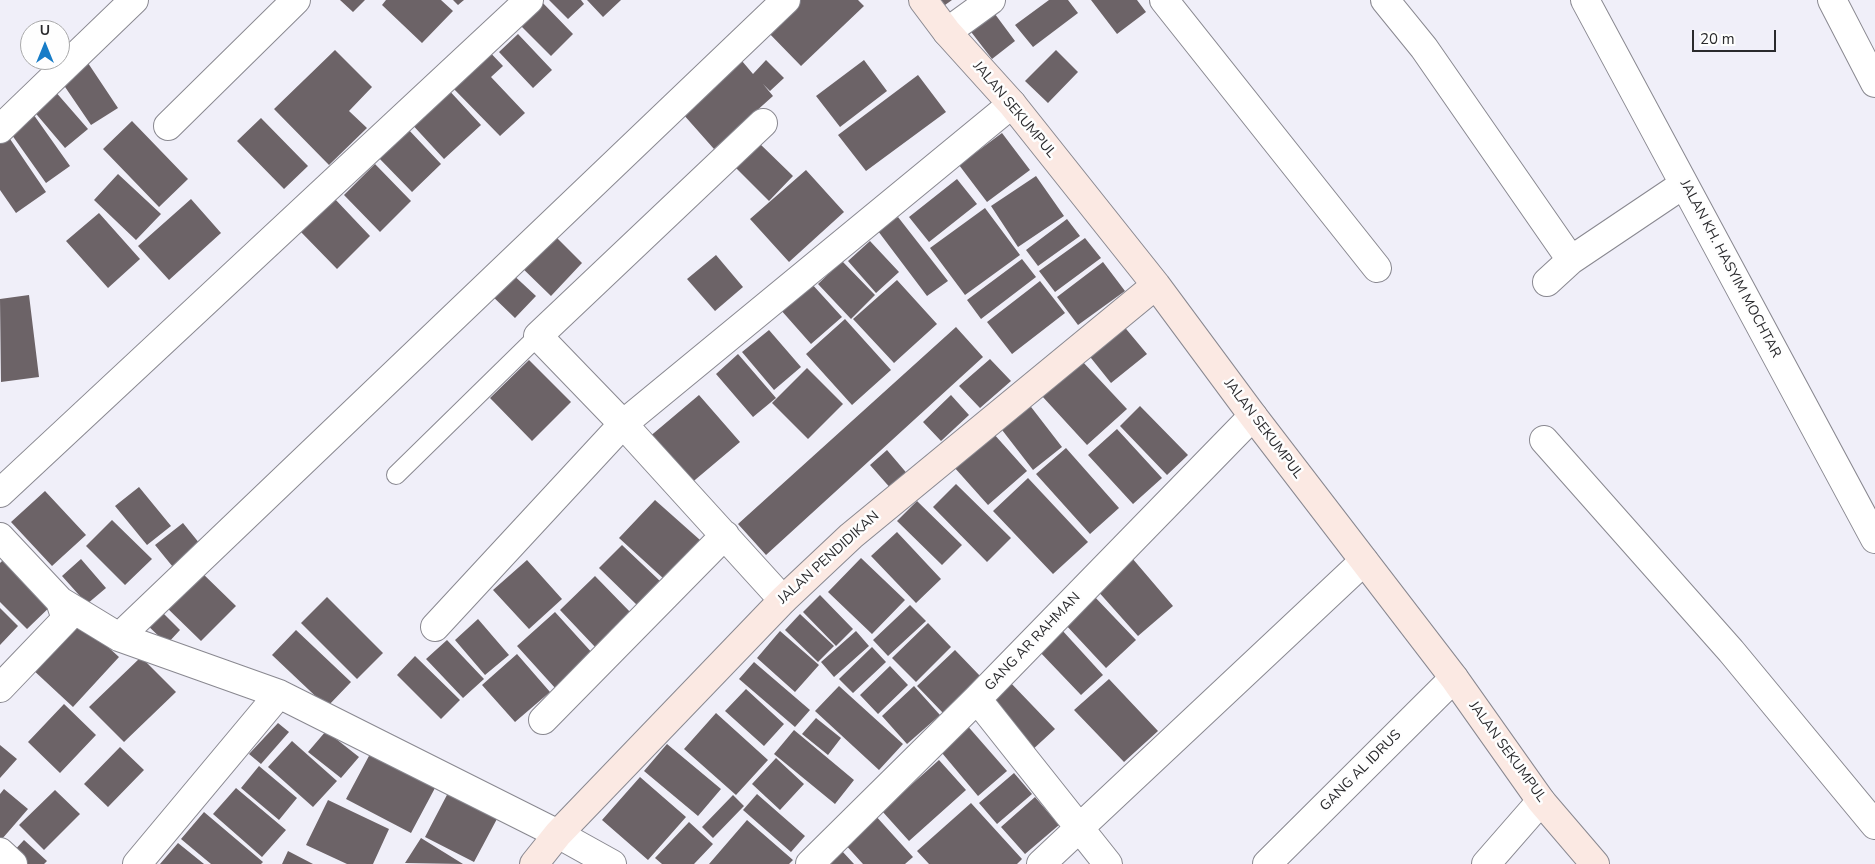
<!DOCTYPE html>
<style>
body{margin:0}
#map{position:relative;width:1875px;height:864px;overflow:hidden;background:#f0eff9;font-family:"Nunito Sans",sans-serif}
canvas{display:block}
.north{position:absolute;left:20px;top:20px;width:50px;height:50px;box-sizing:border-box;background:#fefefe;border:1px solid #a9a9aa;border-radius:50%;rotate:0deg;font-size:14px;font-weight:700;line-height:20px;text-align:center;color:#2a2a2d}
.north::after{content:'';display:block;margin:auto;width:18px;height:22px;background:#177cc7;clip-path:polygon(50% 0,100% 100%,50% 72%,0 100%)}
.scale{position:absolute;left:1692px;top:30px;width:84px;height:22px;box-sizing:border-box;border:2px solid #2a2a2d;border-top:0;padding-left:6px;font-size:15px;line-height:18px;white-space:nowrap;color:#2a2a2d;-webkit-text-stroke:4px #fefefe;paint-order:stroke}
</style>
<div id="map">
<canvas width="1875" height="864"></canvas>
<div class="north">U</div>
<div class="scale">20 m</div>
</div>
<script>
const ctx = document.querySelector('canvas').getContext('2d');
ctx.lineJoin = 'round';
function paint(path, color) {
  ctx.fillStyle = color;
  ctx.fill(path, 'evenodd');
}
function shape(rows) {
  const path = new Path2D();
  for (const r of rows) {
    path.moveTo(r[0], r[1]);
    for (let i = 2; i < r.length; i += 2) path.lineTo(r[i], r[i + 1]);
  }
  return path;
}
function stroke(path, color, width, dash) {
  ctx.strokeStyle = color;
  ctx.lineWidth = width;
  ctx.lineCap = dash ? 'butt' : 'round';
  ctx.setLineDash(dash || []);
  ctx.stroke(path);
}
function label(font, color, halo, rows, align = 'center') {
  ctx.font = font + ' "Nunito Sans",sans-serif';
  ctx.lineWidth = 5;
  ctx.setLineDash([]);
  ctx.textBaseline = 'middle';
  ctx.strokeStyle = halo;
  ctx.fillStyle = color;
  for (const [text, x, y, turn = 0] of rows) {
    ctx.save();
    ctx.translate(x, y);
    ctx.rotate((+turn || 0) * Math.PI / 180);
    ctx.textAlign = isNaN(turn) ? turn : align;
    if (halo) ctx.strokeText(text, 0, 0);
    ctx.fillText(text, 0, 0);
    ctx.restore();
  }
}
const building = shape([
 [340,0,365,0,353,12],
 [386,0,441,0,453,11,422,43,382,5],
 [453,0,464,0,458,5],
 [540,0,573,34,551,56,515,20],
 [549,0,581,0,584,4,568,19],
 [587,0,621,0,603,17],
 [794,0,858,0,864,6,801,66,764,28],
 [941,0,952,0,945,5],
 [1049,0,1068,0,1078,13,1033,47,1015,25],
 [1091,0,1137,0,1146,12,1117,34],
 [989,6,1015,41,992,59,965,24],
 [518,34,552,70,533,88,499,52],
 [484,46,503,66,491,77,525,113,500,136,451,86],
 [335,50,372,87,349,111,367,128,329,165,274,109],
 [1056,50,1078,72,1048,103,1025,81],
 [766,60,784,78,770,91,763,84,773,96,714,149,683,114,742,61,753,74],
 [864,60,887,91,840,127,816,96],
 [88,63,118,108,91,125,61,81],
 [918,75,946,112,866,171,838,135],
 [446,87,481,125,444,159,409,121],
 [54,90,88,129,65,148,32,109],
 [31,111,70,166,46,183,7,128],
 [261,118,308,166,284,189,237,141],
 [132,121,188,179,159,207,103,149],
 [407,128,441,164,412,192,377,156],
 [1002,133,1030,170,987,202,959,165],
 [8,136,46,192,16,213,0,190,0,141],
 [758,142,793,176,769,201,734,166],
 [375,164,411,201,380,232,344,195],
 [806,170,844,212,789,262,750,219],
 [118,174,161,214,136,240,94,200],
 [1036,176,1064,216,1018,247,991,206],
 [957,179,977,204,929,242,909,217],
 [334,198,370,236,337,269,300,231],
 [191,199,221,233,169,280,138,246],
 [985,208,1020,255,965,295,930,248],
 [99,213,140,259,108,288,66,241],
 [898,217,948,281,927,296,878,231],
 [1067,219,1080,236,1038,266,1026,250],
 [549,230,582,263,551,296,516,262],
 [1085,238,1101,258,1055,292,1039,271],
 [870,241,899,272,876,293,848,261],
 [716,255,743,287,715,311,687,279],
 [1022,259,1036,277,981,319,967,300],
 [842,261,875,295,851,319,818,284],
 [1103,262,1125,291,1078,325,1057,297],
 [509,271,536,296,515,318,488,292],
 [897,280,937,324,894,363,853,319],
 [1040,281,1065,313,1012,354,987,322],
 [811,283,842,317,811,344,780,309],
 [29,295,39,377,1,382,0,299],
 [845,319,891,370,852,405,806,354],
 [1122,324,1147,354,1111,383,1087,353],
 [956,327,983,357,766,555,738,524],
 [769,330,801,367,774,390,742,352],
 [738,354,776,398,753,417,716,374],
 [990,359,1011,381,980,408,959,386],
 [529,360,571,402,532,441,490,398],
 [1082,361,1127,409,1087,445,1042,396],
 [807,368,843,404,808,439,772,403],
 [699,395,740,442,689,485,648,438],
 [951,395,969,415,941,441,923,422],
 [1028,403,1062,447,1033,470,999,426],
 [1140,406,1188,455,1167,475,1120,426],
 [1117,429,1162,478,1133,504,1088,455],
 [993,433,1027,471,988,505,954,467],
 [1066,448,1119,508,1090,534,1036,474],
 [887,450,910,477,893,491,870,465],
 [1028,478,1088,542,1053,574,993,511],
 [956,484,1011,538,987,562,933,507],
 [139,487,171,526,147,545,115,506],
 [45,491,86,535,52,566,11,522],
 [655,500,700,540,664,579,619,538],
 [917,501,962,545,942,565,897,521],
 [112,520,152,559,125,585,86,546],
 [183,523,204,549,177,572,155,545],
 [897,532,941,579,916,603,871,556],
 [622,545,661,582,638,606,599,568],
 [9,554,56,601,27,629,0,602,0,563],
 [861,558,905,600,872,634,828,592],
 [1132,558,1173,606,1138,636,1096,589],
 [81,559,106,588,87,604,62,576],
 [527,560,562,599,529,629,493,590],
 [199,570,236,606,201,641,164,605],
 [595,576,632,614,596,648,560,610],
 [820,595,853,629,836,646,803,612],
 [1093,595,1136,640,1106,668,1064,623],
 [327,597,383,653,357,679,301,623],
 [910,605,926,621,888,656,873,640],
 [157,607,180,630,167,644,143,621],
 [0,608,18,626,0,645],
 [555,612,594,655,556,689,517,646],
 [800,614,834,646,818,662,785,630],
 [77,619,119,657,73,707,31,668],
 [478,619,509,655,485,675,455,640],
 [928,623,951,647,916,682,892,658],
 [1061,629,1103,675,1081,695,1038,650],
 [296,630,351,682,327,707,272,655],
 [780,631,819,665,795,692,757,658],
 [856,631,869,646,834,677,821,662],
 [447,640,484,679,463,698,426,659],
 [872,647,886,662,853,693,839,679],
 [955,650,981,677,943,713,917,686],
 [517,654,550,692,515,722,482,685],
 [415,656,460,700,441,719,397,675],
 [141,657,176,692,124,742,89,707],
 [754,662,810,710,795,727,739,679],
 [890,666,908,685,878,714,860,695],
 [1109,679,1158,731,1124,762,1074,710],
 [1008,680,1055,729,1030,752,984,702],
 [839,686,903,744,879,770,815,711],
 [914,686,940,715,907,744,882,716],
 [746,689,784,724,764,746,725,711],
 [64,704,96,735,60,773,28,742],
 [716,713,768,760,736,795,684,749],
 [816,718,841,738,828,755,802,734],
 [278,723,289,732,261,764,249,754],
 [965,723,1007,771,978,796,937,747],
 [794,730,854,780,835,804,774,754],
 [326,731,359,757,341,778,308,752],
 [292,741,337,781,313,807,268,767],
 [667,744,721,789,698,816,644,771],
 [0,745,17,759,0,778],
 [120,747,144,770,108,807,84,784],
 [370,754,435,788,411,833,346,799],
 [776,758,804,784,780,810,752,784],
 [939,760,966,790,909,841,882,811],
 [259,766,297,798,279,820,241,788],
 [1014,773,1032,794,997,824,979,803],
 [640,777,686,817,648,860,602,820],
 [236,788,286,830,262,857,213,814],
 [4,789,28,809,2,839,0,837,0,794],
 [55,790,80,814,44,850,19,825],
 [449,791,498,817,474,862,425,837],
 [757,794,805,836,791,852,743,810],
 [733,795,744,806,713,838,702,827],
 [1035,797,1059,825,1025,854,1001,827],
 [328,800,389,829,373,864,347,864,306,845],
 [971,803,1022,859,1017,864,929,864,917,851],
 [204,812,263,862,261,864,211,864,181,839],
 [874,814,913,857,905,864,863,864,843,842],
 [747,820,793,860,789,864,709,864],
 [689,822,713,844,694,864,662,864,655,858],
 [421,838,463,864,405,863],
 [24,840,47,861,44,864,24,864,12,853],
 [178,843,204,864,160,864],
 [288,851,313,864,282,864],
 [842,851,854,864,826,864]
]);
const lane = shape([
 [396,475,538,336]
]);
const street = shape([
 [1164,0,1377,268],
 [1385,0,1424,48,1571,260],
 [1585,0,1875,539],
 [1832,0,1875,83],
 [947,32,991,0],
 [763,123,538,336,623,424,783,600],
 [168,126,296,0],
 [0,129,134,0],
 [1547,282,1571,260,1684,184],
 [1544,440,1731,651,1875,825],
 [0,493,529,0],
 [0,537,60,601,119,637,279,694,558,834,612,864],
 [435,627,623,424,1012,104],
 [119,637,786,0],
 [0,688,66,619,60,601],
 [977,699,1108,864],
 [543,720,725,535],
 [0,852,13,864],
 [137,864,279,694],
 [810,864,977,699,1253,416],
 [1041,864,1364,561],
 [1267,864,1454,678],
 [1486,864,1541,801]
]);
const secondary = shape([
 [923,0,947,32,1012,104,1156,285,1253,416,1454,678,1541,801,1595,864],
 [534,864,558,834,783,600,851,536,1156,285]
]);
const streetNames = [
 ["JALAN SEKUMPUL",1014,110,50],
 ["JALAN KH. HASYIM MOCHTAR",1730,269,62],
 ["JALAN SEKUMPUL",1263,429,53],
 ["JALAN PENDIDIKAN",829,558,-42],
 ["GANG AR RAHMAN",1033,642,-46],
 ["JALAN SEKUMPUL",1507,752,54],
 ["GANG AL IDRUS",1361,771,-45]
];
paint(building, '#6c6367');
stroke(lane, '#898890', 20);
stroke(street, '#898890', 30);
stroke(secondary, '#898890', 30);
stroke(lane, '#fff', 18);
stroke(street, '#fff', 28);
stroke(secondary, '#fbe9e3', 28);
label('14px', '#2a2a2d', '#fefefe', streetNames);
</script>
